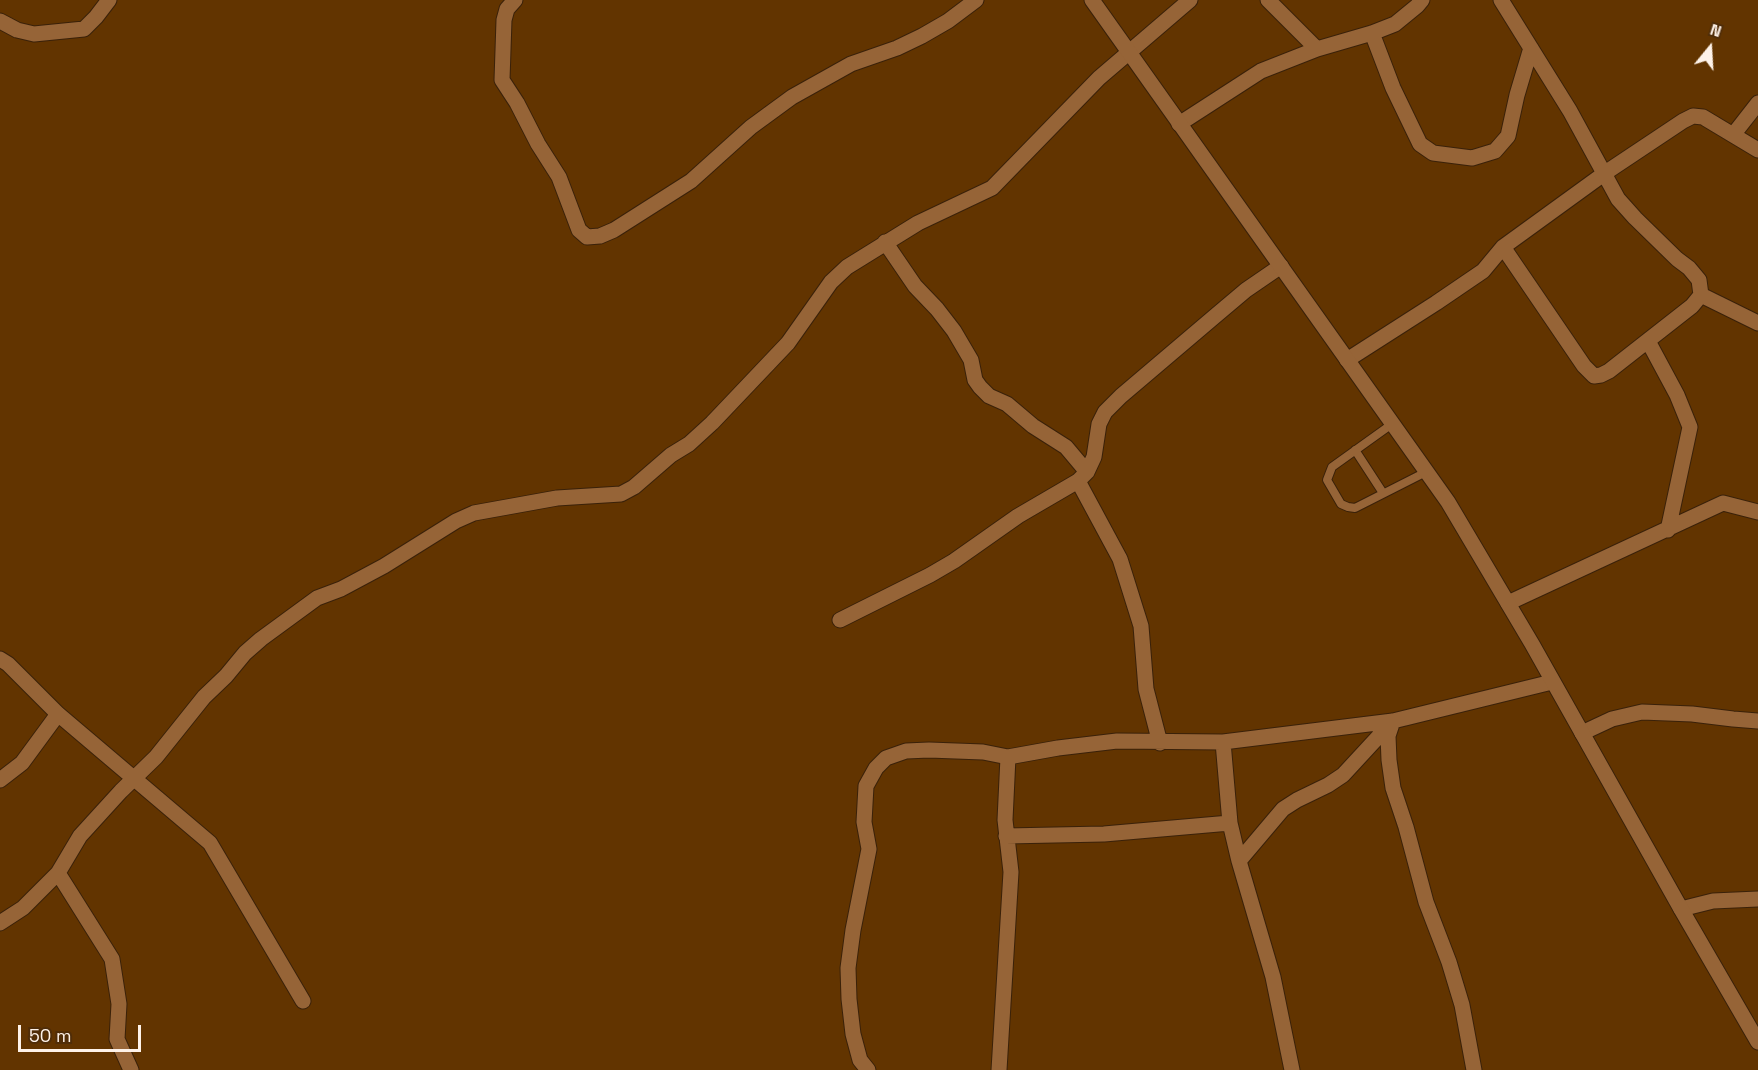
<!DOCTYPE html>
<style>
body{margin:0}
#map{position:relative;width:1758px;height:1070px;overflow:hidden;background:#623400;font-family:"Space Grotesk",sans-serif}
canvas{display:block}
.north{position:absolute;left:1680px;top:18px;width:60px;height:60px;-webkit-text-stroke:4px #502d08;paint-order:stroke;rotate:18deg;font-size:16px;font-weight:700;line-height:24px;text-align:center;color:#fef2e9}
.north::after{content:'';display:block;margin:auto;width:21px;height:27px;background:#fef2e9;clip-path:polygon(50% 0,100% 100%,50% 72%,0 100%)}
.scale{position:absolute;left:18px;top:1025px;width:123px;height:27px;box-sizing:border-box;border:3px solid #fef2e9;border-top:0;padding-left:8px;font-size:18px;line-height:21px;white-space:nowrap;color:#fef2e9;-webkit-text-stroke:4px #502d08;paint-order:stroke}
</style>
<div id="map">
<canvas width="1758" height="1070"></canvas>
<div class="north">N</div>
<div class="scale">50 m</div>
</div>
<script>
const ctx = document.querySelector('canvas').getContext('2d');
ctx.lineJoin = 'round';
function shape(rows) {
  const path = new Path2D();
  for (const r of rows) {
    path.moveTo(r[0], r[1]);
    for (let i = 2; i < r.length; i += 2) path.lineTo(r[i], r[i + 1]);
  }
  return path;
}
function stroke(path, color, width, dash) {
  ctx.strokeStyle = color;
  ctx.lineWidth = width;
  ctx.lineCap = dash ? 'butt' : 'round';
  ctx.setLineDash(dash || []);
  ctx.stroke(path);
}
const service = shape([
 [1392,424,1332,467,1327,480,1341,504,1348,507,1355,508,1426,472],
 [1355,450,1383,493]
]);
const minor = shape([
 [515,0,507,9,504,20,502,80,517,103,538,144,559,177,579,230,587,237,600,236,614,230,691,181,751,127,792,97,851,64,897,48,922,36,948,21,976,0],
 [1268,0,1317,49],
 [1501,0,1570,111,1618,199,1635,218,1677,259,1689,268,1699,280,1701,295,1692,306,1609,371,1601,375,1594,376,1584,366,1503,247],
 [0,21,17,30,34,34,84,29,96,17,109,0],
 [1372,33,1393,88,1420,144,1433,153,1472,158,1495,151,1508,136,1517,95,1531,48],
 [1179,124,1261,71,1317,49,1372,33,1395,24,1417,6,1422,0],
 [1733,135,1758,103],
 [885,242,915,286,937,309,954,331,971,360,975,380,980,387,989,396,1007,404,1033,426,1066,447,1087,472],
 [1701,295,1758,323],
 [1648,341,1677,395,1690,427,1668,530],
 [1347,360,1436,303,1483,271,1503,247,1605,173,1683,121,1693,116,1703,117,1758,150],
 [1078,481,1120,559,1141,626,1146,689,1160,743],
 [1508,603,1723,503,1758,512],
 [840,620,930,575,954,561,1018,516,1078,481,1087,472,1094,457,1099,424,1105,412,1121,396,1214,317,1246,290,1281,266],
 [0,659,8,664,58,714,210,843,303,1001],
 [1393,721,1388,736,1389,760,1393,788,1406,827,1426,902,1449,962,1462,1005,1474,1070],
 [1582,733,1612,719,1642,712,1692,714,1733,719,1758,721],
 [1223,742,1230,823,1239,861,1273,977,1292,1070],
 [0,780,22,763,58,714],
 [1006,836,1104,834,1230,823],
 [1239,861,1283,809,1297,800,1328,785,1343,775,1391,723],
 [58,873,112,959,119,1004,117,1039,131,1070],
 [1681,909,1713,901,1758,899],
 [0,923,23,908,58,873,80,836,121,791,156,757,204,697,226,676,245,653,261,639,317,598,341,589,384,566,456,521,474,513,557,498,621,494,634,487,671,455,689,444,712,423,788,343,831,282,847,267,918,223,992,188,1099,78,1190,0],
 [868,1070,860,1060,853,1034,849,999,848,968,853,930,869,849,864,822,866,786,876,768,886,758,906,751,929,750,983,752,1008,757,1058,748,1117,741,1223,742,1393,721,1552,682],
 [999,1070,1011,872,1005,820,1008,757]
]);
const tertiary = shape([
 [1092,0,1448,502,1532,644,1681,909,1758,1042]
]);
stroke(service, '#3a2109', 10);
stroke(minor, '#3a2109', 17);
stroke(tertiary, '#3a2109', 17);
stroke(service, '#966437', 8);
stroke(minor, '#966437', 15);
stroke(tertiary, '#966437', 15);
</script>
